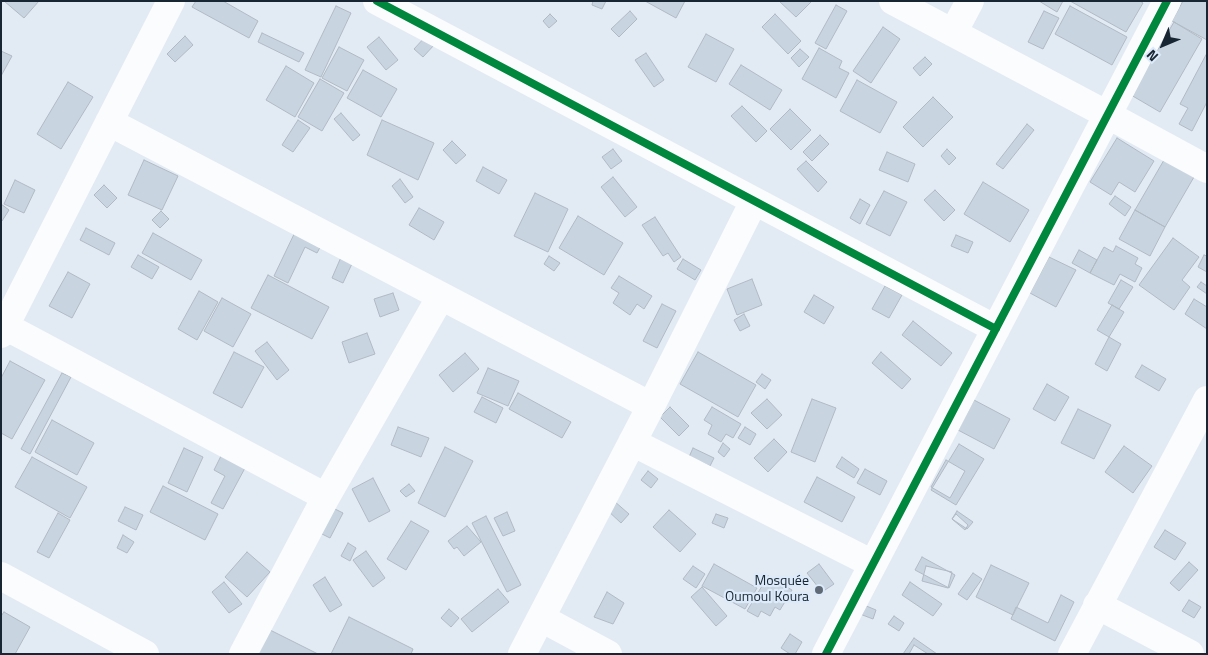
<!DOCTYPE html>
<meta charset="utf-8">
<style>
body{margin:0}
#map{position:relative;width:1208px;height:655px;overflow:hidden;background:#e2eaf3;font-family:"Titillium Web",sans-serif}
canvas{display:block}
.frame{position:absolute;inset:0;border:2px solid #182532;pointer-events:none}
.north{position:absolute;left:1138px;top:20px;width:50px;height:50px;-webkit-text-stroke:4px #dceaf9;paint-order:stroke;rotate:225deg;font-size:14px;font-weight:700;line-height:20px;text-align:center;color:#182532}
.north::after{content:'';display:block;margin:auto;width:18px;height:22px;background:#182532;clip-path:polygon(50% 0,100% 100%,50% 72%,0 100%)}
</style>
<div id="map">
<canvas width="1208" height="655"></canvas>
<div class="frame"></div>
<div class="north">N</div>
</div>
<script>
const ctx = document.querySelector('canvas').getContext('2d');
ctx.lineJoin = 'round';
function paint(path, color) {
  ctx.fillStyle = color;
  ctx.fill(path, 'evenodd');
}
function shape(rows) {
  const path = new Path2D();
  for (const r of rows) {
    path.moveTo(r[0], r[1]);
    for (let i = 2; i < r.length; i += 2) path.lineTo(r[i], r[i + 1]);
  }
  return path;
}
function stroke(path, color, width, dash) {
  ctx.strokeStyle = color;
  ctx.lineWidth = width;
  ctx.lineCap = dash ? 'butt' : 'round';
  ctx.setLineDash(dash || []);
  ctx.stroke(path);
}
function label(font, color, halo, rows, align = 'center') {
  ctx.font = font + ' "Titillium Web",sans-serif';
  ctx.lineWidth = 4.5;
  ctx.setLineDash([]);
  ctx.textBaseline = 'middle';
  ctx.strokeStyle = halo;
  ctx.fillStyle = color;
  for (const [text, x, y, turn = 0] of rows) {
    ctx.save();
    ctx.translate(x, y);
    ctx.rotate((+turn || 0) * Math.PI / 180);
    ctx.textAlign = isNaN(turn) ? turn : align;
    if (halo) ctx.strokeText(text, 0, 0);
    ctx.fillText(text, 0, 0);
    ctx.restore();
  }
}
const building = shape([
 [4,1,39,1,24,18,4,1],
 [196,1,223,1,258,21,249,38,192,7,196,1],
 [593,1,606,1,602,9,592,5,593,1],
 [645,1,685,1,676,18,645,1],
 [779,1,812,1,796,17,779,1],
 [1039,1,1063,1,1057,12,1039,1],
 [1070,1,1140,1,1143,3,1126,32,1070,1],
 [1183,1,1207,1,1207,40,1172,21,1183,1],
 [836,5,847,11,826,49,815,43,836,5],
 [336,6,351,13,321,77,305,70,336,6],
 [1070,6,1127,37,1112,65,1055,34,1070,6],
 [630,11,637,19,619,37,611,29,630,11],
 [1044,11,1059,18,1043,49,1028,42,1044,11],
 [550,14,557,21,549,28,543,21,550,14],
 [775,14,801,41,788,54,762,27,775,14],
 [1174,22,1202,39,1160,112,1131,95,1174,22],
 [883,27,900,39,871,83,853,71,883,27],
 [262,33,304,53,299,62,258,42,262,33],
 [706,34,734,49,716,82,688,67,706,34],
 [185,36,193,45,175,62,167,54,185,36],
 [426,36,435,44,423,57,414,49,426,36],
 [379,37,398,60,386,70,367,47,379,37],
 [339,47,364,60,347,91,322,78,339,47],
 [819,48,842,61,839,68,849,73,836,98,802,79,819,48],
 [800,49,809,57,799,67,791,58,800,49],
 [1,51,12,56,1,76,1,51],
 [646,53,664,80,654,87,635,60,646,53],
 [1207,53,1207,102,1192,131,1179,124,1188,108,1180,104,1207,53],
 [925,57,932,64,920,76,913,68,925,57],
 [741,65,782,90,770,110,729,84,741,65],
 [286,66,314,83,295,117,266,100,286,66],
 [363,70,397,89,381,117,347,98,363,70],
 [320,79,344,93,322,131,298,117,320,79],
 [857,80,897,102,880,133,840,111,857,80],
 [68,82,93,97,61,149,37,134,68,82],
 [933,97,953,117,923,147,903,127,933,97],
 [742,106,767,131,756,142,731,116,742,106],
 [790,109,811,130,791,150,770,129,790,109],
 [341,113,360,135,353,141,334,119,341,113],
 [298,120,310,128,293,152,282,145,298,120],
 [382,120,434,143,418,180,367,155,382,120],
 [1027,124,1034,130,1003,169,996,164,1027,124],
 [820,135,829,144,812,161,803,152,820,135],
 [1117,138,1154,161,1135,192,1119,182,1111,195,1090,182,1117,138],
 [452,141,466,155,456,164,443,150,452,141],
 [613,149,622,161,611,169,602,157,613,149],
 [947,149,956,158,949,165,941,156,947,149],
 [887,152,915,164,908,182,879,170,887,152],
 [144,160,178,176,162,210,128,195,144,160],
 [1164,160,1194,177,1165,227,1135,210,1164,160],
 [806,161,827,182,818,192,797,169,806,161],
 [483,167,507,180,499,194,476,181,483,167],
 [613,177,637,207,625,217,601,187,613,177],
 [400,179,413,197,405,203,392,186,400,179],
 [15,180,35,190,24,213,4,204,15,180],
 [983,182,1029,210,1010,242,964,214,983,182],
 [104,185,117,198,107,208,94,195,104,185],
 [935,190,955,210,944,221,924,200,935,190],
 [884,191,907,202,890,236,866,224,884,191],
 [535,193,568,209,548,252,514,236,535,193],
 [1115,196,1131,207,1125,216,1109,204,1115,196],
 [860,199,870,205,860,224,850,218,860,199],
 [1,204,9,210,2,221,1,220,1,204],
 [419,208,444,222,434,240,409,225,419,208],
 [1135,210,1165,227,1150,256,1119,239,1135,210],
 [161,211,169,219,160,228,152,220,161,211],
 [578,216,623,243,604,275,559,248,578,216],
 [655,217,681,257,674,262,668,253,663,256,642,225,655,217],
 [86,228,115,243,109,255,80,240,86,228],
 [297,228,324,240,317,253,305,247,288,283,274,276,297,228],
 [153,233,202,260,191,280,142,253,153,233],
 [956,235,973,242,968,253,951,246,956,235],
 [1173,238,1199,257,1182,280,1190,287,1174,310,1139,285,1173,238],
 [1116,246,1138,258,1135,264,1142,268,1135,282,1120,274,1114,285,1090,273,1104,247,1113,252,1116,246],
 [345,248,357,253,343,283,332,278,345,248],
 [1079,250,1097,260,1090,273,1072,263,1079,250],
 [138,255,159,267,152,279,131,267,138,255],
 [1204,255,1207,256,1207,272,1198,267,1204,255],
 [549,256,560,263,554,271,544,264,549,256],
 [1049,257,1076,270,1056,307,1030,293,1049,257],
 [683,259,701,270,695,280,677,269,683,259],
 [68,272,90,284,72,318,49,306,68,272],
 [268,275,329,307,312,339,251,308,268,275],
 [619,276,652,296,644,309,637,304,630,315,613,303,619,293,611,288,619,276],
 [752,279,762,305,737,315,727,289,752,279],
 [1121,280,1133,287,1119,309,1108,303,1121,280],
 [1201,282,1207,286,1207,294,1197,287,1201,282],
 [885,286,902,295,889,318,872,309,885,286],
 [199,291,218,302,197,340,178,329,199,291],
 [393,293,399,310,380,317,374,299,393,293],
 [814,295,834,307,824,324,804,312,814,295],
 [222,298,251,314,233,347,204,331,222,298],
 [1194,299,1207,307,1207,329,1185,314,1194,299],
 [662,304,676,311,657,348,643,341,662,304],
 [1112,305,1124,312,1109,337,1097,330,1112,305],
 [744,314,750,326,740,331,734,320,744,314],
 [913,321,952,353,941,366,902,335,913,321],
 [367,333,375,354,349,363,342,342,367,333],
 [1109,337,1121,344,1107,371,1095,364,1109,337],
 [267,342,289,370,277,380,255,351,267,342],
 [234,352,264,367,242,408,213,393,234,352],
 [698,352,756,385,738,417,680,384,698,352],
 [881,352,911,379,902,389,872,363,881,352],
 [465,353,479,369,453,392,439,375,465,353],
 [10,361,45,380,12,439,1,433,1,378,10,361],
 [1142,365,1166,379,1159,391,1135,377,1142,365],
 [488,368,519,381,508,406,477,393,488,368],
 [62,373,71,377,30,454,21,449,62,373],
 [762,374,771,380,765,389,756,382,762,374],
 [1047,384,1069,397,1055,421,1033,409,1047,384],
 [518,393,571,422,562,438,509,409,518,393],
 [482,397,503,408,496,423,474,412,482,397],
 [767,399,782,415,767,429,751,413,767,399],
 [812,399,836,408,815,462,791,452,812,399],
 [974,400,1010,419,994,449,958,430,974,400],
 [670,407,689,426,679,436,660,417,670,407],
 [712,407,741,424,733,438,726,434,721,442,708,434,712,425,704,420,712,407],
 [1078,409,1111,425,1094,459,1061,443,1078,409],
 [52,420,94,443,77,475,35,452,52,420],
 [398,427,429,438,421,457,391,445,398,427],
 [745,427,756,434,750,445,738,438,745,427],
 [774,439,787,452,768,472,754,458,774,439],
 [723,443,730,449,724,457,718,452,723,443],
 [959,444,984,459,956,505,931,490,959,444],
 [1124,446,1152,466,1133,493,1105,472,1124,446],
 [445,447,473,461,445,517,418,503,445,447],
 [184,448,203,457,187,492,168,483,184,448],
 [693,448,714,458,710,466,689,457,693,448],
 [221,456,245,468,223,509,211,503,225,476,214,470,221,456],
 [32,457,87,487,70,518,15,487,32,457],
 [842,457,859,469,854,478,836,467,842,457],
 [946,460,965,471,950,498,931,487,946,460],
 [865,469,887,481,880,495,857,483,865,469],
 [648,471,658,479,651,488,641,480,648,471],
 [817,477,855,497,842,522,804,502,817,477],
 [373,478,390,511,369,522,352,489,373,478],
 [409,484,415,491,406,497,400,491,409,484],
 [163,486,218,514,205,540,150,512,163,486],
 [614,501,629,514,621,523,606,509,614,501],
 [125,507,143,515,136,530,118,521,125,507],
 [333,508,343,513,330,538,320,533,333,508],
 [669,510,696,534,680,552,653,527,669,510],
 [957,511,973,522,967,529,952,519,957,511],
 [507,512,515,531,503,536,494,518,507,512],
 [58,513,70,520,49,558,37,552,58,513],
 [716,514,728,518,724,528,712,523,716,514],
 [956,514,968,525,965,530,952,519,956,514],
 [486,516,521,585,507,592,472,523,486,516],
 [411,521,429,531,406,570,387,559,411,521],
 [467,526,481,542,464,556,457,547,454,549,448,541,467,526],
 [1165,530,1186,543,1175,560,1154,547,1165,530],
 [123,535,134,542,127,553,117,548,123,535],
 [348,543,356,548,350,561,341,556,348,543],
 [366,551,385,578,373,587,353,560,366,551],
 [247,552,270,572,247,597,225,577,247,552],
 [922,557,955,575,949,588,915,570,922,557],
 [1189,562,1198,570,1179,591,1170,583,1189,562],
 [714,564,757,588,745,609,702,586,714,564],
 [819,564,834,584,822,592,807,573,819,564],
 [991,565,1029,583,1013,615,976,597,991,565],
 [693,566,705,574,696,588,683,579,693,566],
 [926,566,952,572,948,588,922,581,926,566],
 [973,573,982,579,967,600,958,594,973,573],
 [768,576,792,590,780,610,775,607,770,616,761,611,758,617,747,611,768,576],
 [325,577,342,605,330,612,313,585,325,577],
 [224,582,242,604,229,613,212,592,224,582],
 [910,582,942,604,933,616,902,595,910,582],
 [702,587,727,616,716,626,691,597,702,587],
 [498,589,509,602,472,632,461,619,498,589],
 [607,592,624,603,613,624,594,617,607,592],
 [1061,595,1074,602,1055,641,1011,619,1016,607,1048,623,1061,595],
 [1189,600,1201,607,1194,618,1182,611,1189,600],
 [864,605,876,610,873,619,860,614,864,605],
 [449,609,459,618,451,627,441,618,449,609],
 [4,612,30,627,15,654,1,654,1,616,4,612],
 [894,616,904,623,899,631,888,624,894,616],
 [349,617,413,649,411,654,331,654,349,617],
 [270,630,318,654,258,654,270,630],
 [790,634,802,642,795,654,790,654,781,648,790,634],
 [914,638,937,654,903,654,914,638],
 [914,645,928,654,909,654,914,645]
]);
const minor = shape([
 [377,1,996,329],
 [893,1,1108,115,1207,169],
 [953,33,970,1],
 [109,122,651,406],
 [1,324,326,497],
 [1,334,171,1],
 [632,442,873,564],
 [1,576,145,654],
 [1097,605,1190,654],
 [541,618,608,654],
 [243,654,326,497,441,296],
 [522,654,651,406,754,201],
 [826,654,1167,1],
 [1072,654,1207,400]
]);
const cycleway = shape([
 [377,1,996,329],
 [826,654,1167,1]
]);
const markers = [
 [819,590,5,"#5f6a76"]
];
const poiNames = [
 ["Mosquée",809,582],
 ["Oumoul Koura",809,598]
];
paint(building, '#c8d4e0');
stroke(building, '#b0bac5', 1);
stroke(minor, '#fbfcfd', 28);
stroke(cycleway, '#00873e', 8);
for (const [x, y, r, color] of markers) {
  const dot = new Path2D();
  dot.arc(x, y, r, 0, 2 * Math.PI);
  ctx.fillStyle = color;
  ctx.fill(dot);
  stroke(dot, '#dceaf9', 2);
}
label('14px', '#182532', '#dceaf9', poiNames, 'right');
</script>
